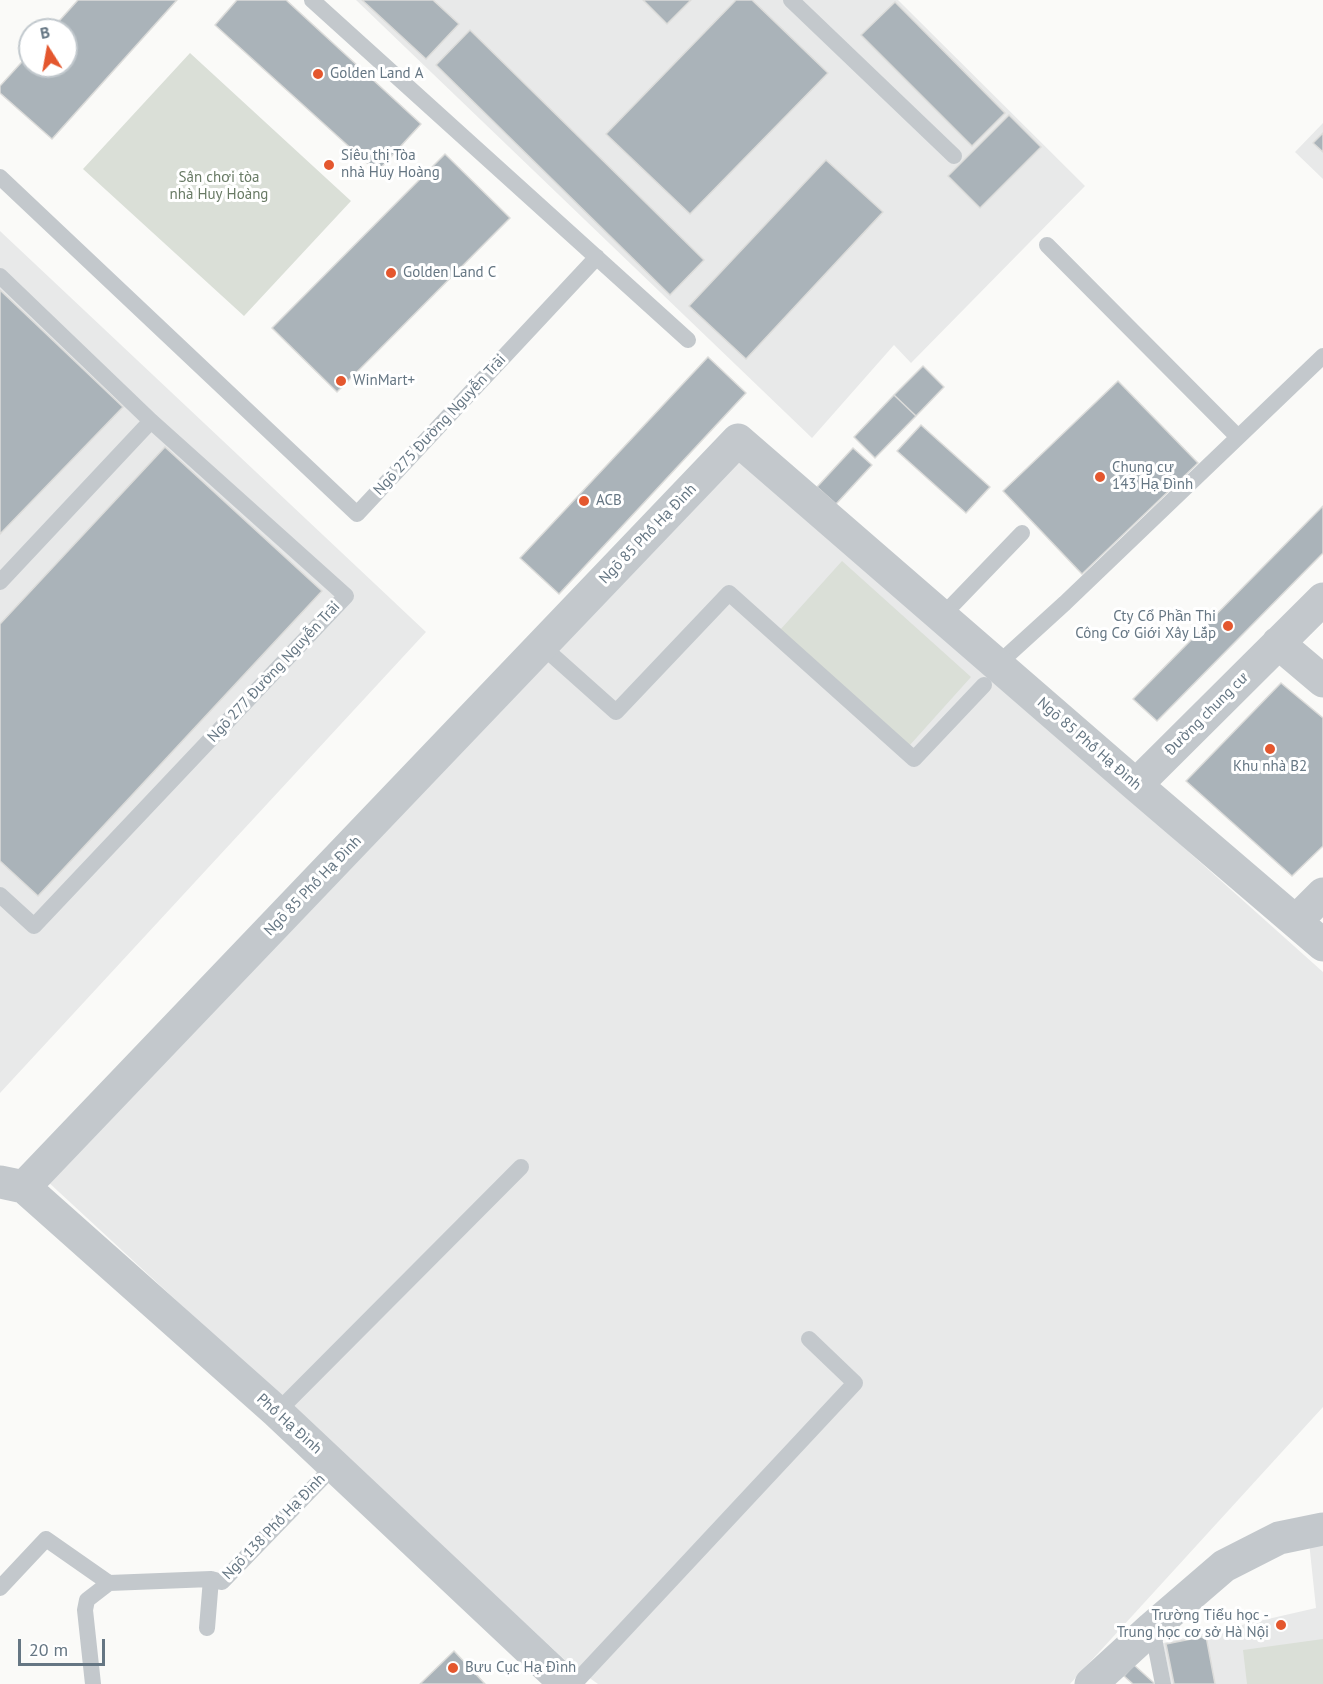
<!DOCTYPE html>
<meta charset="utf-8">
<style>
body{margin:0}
#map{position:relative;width:1323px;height:1684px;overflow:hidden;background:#fafaf8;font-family:"PT Sans",sans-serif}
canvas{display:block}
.north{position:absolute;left:18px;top:18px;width:60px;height:60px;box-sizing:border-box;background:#fff;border:2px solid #c1c8cd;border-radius:50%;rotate:349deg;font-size:16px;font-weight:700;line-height:24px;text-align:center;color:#657683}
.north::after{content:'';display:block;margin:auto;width:21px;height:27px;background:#e4572e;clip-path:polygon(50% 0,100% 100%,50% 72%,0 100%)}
.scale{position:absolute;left:18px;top:1639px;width:87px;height:27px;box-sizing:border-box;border:3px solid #657683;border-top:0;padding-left:8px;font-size:18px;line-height:21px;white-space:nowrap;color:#657683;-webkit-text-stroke:4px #fff;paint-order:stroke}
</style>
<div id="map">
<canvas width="1323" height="1684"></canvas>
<div class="north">B</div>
<div class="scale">20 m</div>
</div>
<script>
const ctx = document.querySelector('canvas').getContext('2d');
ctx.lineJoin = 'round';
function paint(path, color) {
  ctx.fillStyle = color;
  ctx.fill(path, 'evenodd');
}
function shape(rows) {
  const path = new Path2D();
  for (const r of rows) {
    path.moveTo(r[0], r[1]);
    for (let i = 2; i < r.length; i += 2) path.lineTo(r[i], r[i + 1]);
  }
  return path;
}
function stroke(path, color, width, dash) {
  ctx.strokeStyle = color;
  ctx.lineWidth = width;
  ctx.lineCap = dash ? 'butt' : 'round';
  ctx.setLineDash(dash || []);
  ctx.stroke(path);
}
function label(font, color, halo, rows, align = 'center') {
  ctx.font = font + ' "PT Sans",sans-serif';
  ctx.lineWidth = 6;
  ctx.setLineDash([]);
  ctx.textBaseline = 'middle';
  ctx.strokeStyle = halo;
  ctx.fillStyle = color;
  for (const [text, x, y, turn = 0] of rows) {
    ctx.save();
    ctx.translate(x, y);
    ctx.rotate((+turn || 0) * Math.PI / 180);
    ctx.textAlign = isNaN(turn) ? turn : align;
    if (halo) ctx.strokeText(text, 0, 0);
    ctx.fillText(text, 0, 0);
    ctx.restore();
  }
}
const built = shape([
 [356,0,898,0,1085,186,911,363,894,345,812,438],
 [1323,123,1323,179,1295,152],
 [0,231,426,632,0,1093],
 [737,448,1323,972,1323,1407,1070,1684,598,1684,566,1661,46,1180],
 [1323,1541,1323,1684,1171,1684,1163,1643,1316,1608,1309,1542]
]);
const green = shape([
 [190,53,351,201,244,316,83,169],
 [842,561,971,677,909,746,780,630],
 [1323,1639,1323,1684,1247,1684,1243,1650]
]);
const building = shape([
 [78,0,177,0,52,139,0,93,0,86,30,53,30,66,66,66,66,30,51,30,78,0],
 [237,0,286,0,421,124,377,172,215,25,237,0],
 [362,0,433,0,459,24,426,59,362,0],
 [643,0,691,0,667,24,643,0],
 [736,0,752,0,828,73,690,214,606,134,736,0],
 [895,2,1005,113,972,146,861,35,895,2],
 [470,30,704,260,670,295,436,65,470,30],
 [1009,115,1041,147,980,208,948,176,1009,115],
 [1323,133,1323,152,1313,143,1323,133],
 [445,154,510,218,337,392,272,328,445,154],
 [826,160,883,212,746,359,689,306,826,160],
 [0,290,123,407,0,534,0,290],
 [708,357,746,393,559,594,520,558,708,357],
 [923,366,944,387,916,416,894,395,923,366],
 [1118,381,1198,463,1082,574,1003,491,1118,381],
 [894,395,916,416,875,458,854,437,894,395],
 [921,425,990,487,966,513,897,451,921,425],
 [165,447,322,591,38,896,0,861,0,624,165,447],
 [853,448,872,465,836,504,817,487,853,448],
 [1323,506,1323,553,1157,721,1133,699,1323,506],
 [1281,683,1323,718,1323,846,1292,876,1186,781,1281,683],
 [1206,1636,1215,1684,1174,1684,1166,1644,1206,1636],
 [454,1651,485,1684,420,1684,454,1651],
 [1134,1665,1154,1683,1153,1684,1133,1684,1124,1676,1134,1665]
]);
const lane = shape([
 [312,0,688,340],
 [791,0,954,156],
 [0,177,357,514,597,257],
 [1047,245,1237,436],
 [0,276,151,421,346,596,34,926,0,895],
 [0,582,151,421],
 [942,616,1022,533],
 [542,646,616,712,729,593,914,759,984,685],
 [998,664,1065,603,1323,356],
 [277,1412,521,1167],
 [0,1588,46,1539,109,1583],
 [207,1628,211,1579],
 [1152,1628,1163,1684],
 [93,1684,85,1610,87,1600,109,1583,211,1579,222,1582,334,1466],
 [574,1684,855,1383,809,1339]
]);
const street = shape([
 [1278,643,1323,681],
 [1136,785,1323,599],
 [1296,921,1323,894],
 [0,1182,24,1187,277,1412,566,1684],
 [24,1187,738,440,1136,785,1323,945],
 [1091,1684,1152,1628,1224,1566,1279,1538,1323,1529]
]);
const markers = [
 [318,74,6,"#e4572e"],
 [329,165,6,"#e4572e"],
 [391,273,6,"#e4572e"],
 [341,381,6,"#e4572e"],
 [1100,477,6,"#e4572e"],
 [584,501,6,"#e4572e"],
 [1228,626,6,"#e4572e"],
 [1270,749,6,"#e4572e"],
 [1281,1625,6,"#e4572e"],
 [453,1668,6,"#e4572e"]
];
const poiNames = [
 ["Golden Land A",330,74],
 ["Siêu thị Tòa",341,156],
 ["nhà Huy Hoàng",341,173],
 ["Golden Land C",403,273],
 ["WinMart+",353,381],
 ["Chung cư",1112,468],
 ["143 Hạ Đình",1112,485],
 ["ACB",596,501],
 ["Cty Cổ Phần Thi",1216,617,"right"],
 ["Công Cơ Giới Xây Lắp",1216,634,"right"],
 ["Khu nhà B2",1270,767,"center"],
 ["Trường Tiểu học -",1269,1616,"right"],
 ["Trung học cơ sở Hà Nội",1269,1633,"right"],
 ["Bưu Cục Hạ Đình",465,1668]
];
const parkNames = [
 ["Sân chơi tòa",219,178],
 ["nhà Huy Hoàng",219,195]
];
const streetNames = [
 ["Ngõ 275 Đường Nguyễn Trãi",440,425,-47],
 ["Ngõ 85 Phố Hạ Đình",648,534,-46],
 ["Ngõ 277 Đường Nguyễn Trãi",274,672,-47],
 ["Đường chung cư",1207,714,-45],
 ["Ngõ 85 Phố Hạ Đình",1089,744,41],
 ["Ngõ 85 Phố Hạ Đình",313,886,-46],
 ["Phố Hạ Đình",289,1424,42],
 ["Ngõ 138 Phố Hạ Đình",274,1527,-46]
];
paint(built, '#e8e9e9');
paint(green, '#dadfd7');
paint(building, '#aab3b9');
stroke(building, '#dcdcda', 1.5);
stroke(lane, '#c3c8cc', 16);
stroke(street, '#c3c8cc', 33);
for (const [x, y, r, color] of markers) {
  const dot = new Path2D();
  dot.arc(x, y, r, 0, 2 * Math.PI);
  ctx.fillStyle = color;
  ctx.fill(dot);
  stroke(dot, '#fff', 2);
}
label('15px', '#657683', '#fff', poiNames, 'left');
label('15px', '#687a64', '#fff', parkNames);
label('15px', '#657683', '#fff', streetNames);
</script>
